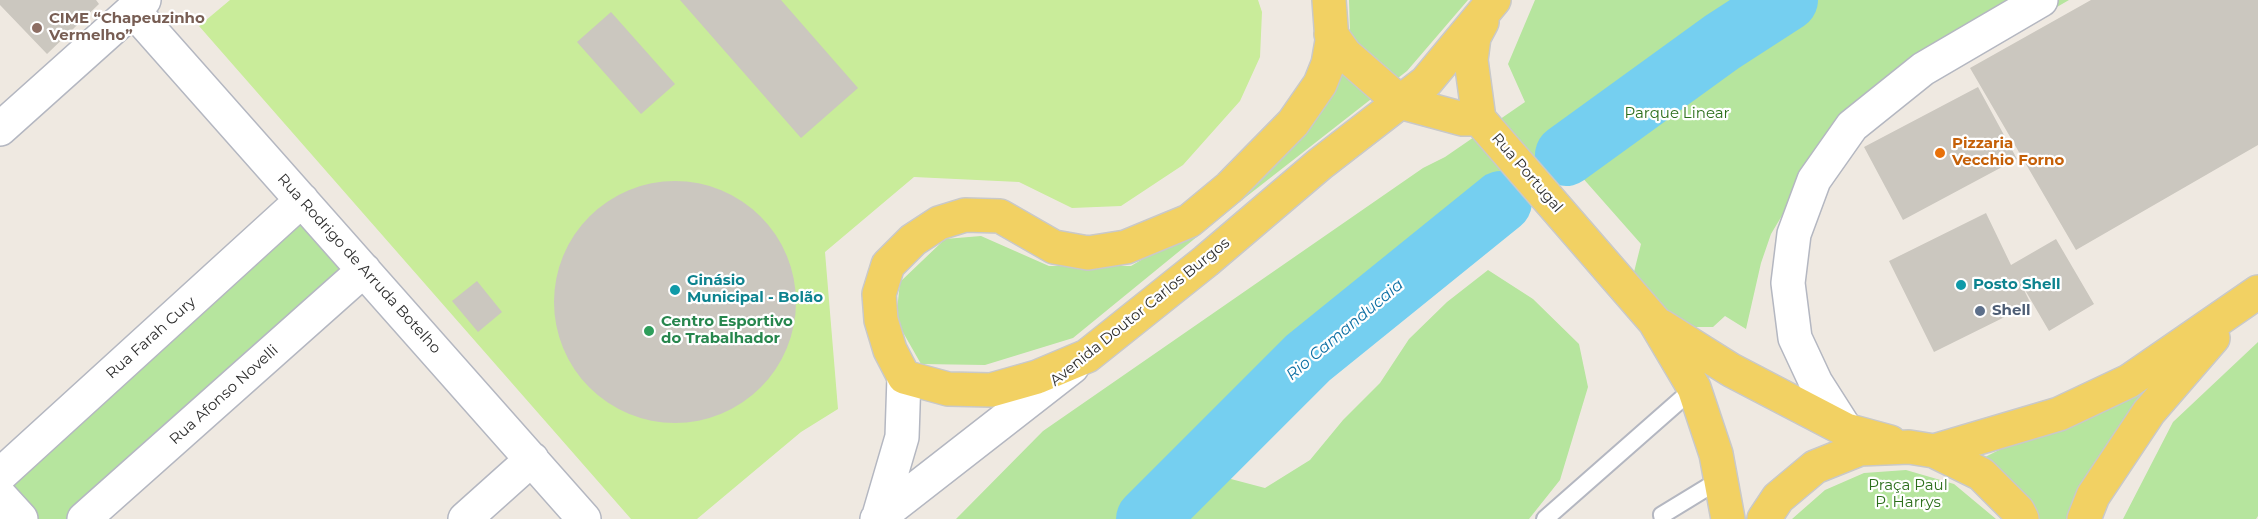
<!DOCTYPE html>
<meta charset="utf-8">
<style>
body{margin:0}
canvas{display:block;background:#efe9e1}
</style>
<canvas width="2258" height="519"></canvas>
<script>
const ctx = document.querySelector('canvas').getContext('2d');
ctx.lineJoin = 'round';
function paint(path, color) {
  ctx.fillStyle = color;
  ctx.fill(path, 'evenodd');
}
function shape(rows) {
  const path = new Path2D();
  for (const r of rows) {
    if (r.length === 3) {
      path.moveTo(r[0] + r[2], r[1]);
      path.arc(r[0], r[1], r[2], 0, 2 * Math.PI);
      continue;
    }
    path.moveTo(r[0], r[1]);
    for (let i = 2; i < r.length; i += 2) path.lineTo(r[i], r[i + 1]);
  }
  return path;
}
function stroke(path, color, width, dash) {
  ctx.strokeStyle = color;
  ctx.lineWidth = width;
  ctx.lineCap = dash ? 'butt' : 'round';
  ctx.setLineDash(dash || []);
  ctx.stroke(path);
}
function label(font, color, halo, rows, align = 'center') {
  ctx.font = font + ' Montserrat,sans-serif';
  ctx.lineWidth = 4.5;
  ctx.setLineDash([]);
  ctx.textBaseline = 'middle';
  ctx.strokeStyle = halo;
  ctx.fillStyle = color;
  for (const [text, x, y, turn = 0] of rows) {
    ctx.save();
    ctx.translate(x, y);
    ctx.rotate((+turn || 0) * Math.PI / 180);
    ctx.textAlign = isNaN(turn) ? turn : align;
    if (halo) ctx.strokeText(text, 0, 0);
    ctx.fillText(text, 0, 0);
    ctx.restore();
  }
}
const green = shape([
 [1349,0,1468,0,1407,71,1242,200,1073,338,985,365,921,364,896,320,900,282,945,239,981,236,1049,266,1131,266,1242,200,1351,62],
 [1535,0,2069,0,1876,112,1799,187,1771,234,1761,263,1746,329,1725,316,1713,327,1657,327,1627,300,1641,244,1573,167,1521,209,1373,277,1299,349,1270,394,1229,426,1212,474,1265,488,1310,460,1343,420,1380,383,1409,339,1447,302,1488,270,1533,299,1579,344,1588,387,1560,480,1529,519,956,519,1043,431,1423,168,1445,157,1525,102,1508,64],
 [303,220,347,268,67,519,37,519,7,487],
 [2258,342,2258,516,2256,519,2123,519,2173,422],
 [2182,359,2074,519,2034,519,1981,459],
 [1906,470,1954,484,1996,519,1792,519,1825,490,1864,473]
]);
const pitch = shape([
 [230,0,1258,0,1262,12,1260,57,1240,101,1183,165,1121,206,1072,208,1019,182,914,177,825,252,838,409,801,432,697,519,631,519,199,26]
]);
const river = shape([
 [1566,155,1722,42,1787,0],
 [1147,519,1308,358,1501,202]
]);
const building = shape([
 [0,0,96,0,99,4,47,54,0,5],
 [680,0,781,0,858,88,801,138],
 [2091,0,2258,0,2258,145,2076,250,1970,68],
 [611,12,675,84,641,114,577,42],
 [1978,87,2017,159,1903,220,1864,147],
 [675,302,121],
 [1986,213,2011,265,2056,239,2094,304,2049,331,2018,278,2031,304,1934,352,1889,261],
 [477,281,502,312,478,332,452,301]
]);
const lane = shape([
 [1545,519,1694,388],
 [1663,519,1662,515,1721,479]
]);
const street = shape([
 [133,10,584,519],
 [0,129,144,0],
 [0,475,302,200],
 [0,496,21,519],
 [84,519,364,270],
 [465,519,532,459]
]);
const secondary = shape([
 [1846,430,1816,383,1795,338,1788,283,1794,234,1814,180,1852,126,1923,69,2041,0],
 [877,519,1072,367],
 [878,519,902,437,904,377]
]);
const primary = shape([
 [1329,0,1332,41,1328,64,1320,84,1293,123,1230,187,1189,221,1126,247,1088,253,1054,247,1000,216,965,215,939,223,913,240,888,265,879,294,881,320,890,350,904,377,948,389,991,390,1037,377,1087,356,1206,261,1320,164,1426,82,1494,0],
 [1482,22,1474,37,1471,60,1479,119,1655,322,1694,388,1716,454,1728,519],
 [1331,34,1345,54,1400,102,1463,119,1479,119],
 [1661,326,1731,370,1846,430,1890,442],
 [1934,451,2059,414,2129,381,2258,292],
 [1764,519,1778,498,1815,467,1860,449,1909,447,1934,451,1981,474,2018,511,2022,519],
 [2084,519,2093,496,2149,412,2213,338]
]);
const markers = [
 [37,28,6,"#8d6e63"],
 [1940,153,6,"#e8710a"],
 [1961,285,6,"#0f9aa8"],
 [675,290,6,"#0f9aa8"],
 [1980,311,6,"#5c6f8a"],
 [649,331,6,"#2e9e5b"]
];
const educationNames = [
 ["CIME “Chapeuzinho",49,19],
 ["Vermelho”",49,36]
];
const parkNames = [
 ["Parque Linear",1677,114],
 ["Praça Paul",1908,486],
 ["P. Harrys",1908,503]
];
const foodNames = [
 ["Pizzaria",1952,144],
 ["Vecchio Forno",1952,161]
];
const streetNames = [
 ["Rua Portugal",1527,173,49],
 ["Rua Rodrigo de Arruda Botelho",359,264,48],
 ["Avenida Doutor Carlos Burgos",1140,312,-39],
 ["Rua Farah Cury",151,338,-42],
 ["Rua Afonso Novelli",224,395,-42]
];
const cultureNames = [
 ["Ginásio",687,281],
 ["Municipal - Bolão",687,298],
 ["Posto Shell",1973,285]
];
const serviceNames = [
 ["Shell",1992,311]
];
const leisureNames = [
 ["Centro Esportivo",661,322],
 ["do Trabalhador",661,339]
];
const waterNames = [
 ["Rio Camanducaia",1345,330,-40]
];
paint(green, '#b6e59e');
paint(pitch, '#c9ec9a');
stroke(river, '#75cff0', 62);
paint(building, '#cbc7bf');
stroke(lane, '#b4b7c1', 20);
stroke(street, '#b4b7c1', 36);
stroke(secondary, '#b4b7c1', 36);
stroke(primary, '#c9c9c9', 36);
stroke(lane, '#fff', 16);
stroke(street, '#fff', 33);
stroke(secondary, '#fff', 33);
stroke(primary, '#f2d163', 33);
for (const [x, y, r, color] of markers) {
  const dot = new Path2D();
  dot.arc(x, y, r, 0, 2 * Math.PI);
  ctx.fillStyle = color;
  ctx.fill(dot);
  stroke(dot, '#fff', 2);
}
label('bold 15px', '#785e54', '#fff', educationNames, 'left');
label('15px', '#2c6e1b', '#fff', parkNames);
label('bold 15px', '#c56008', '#fff', foodNames, 'left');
label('15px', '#2e2e2e', '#fff', streetNames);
label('bold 15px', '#0d838f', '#fff', cultureNames, 'left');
label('bold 15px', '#4e5e75', '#fff', serviceNames, 'left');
label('bold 15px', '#27864d', '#fff', leisureNames, 'left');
label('italic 16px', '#0d6fa3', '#fff', waterNames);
</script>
